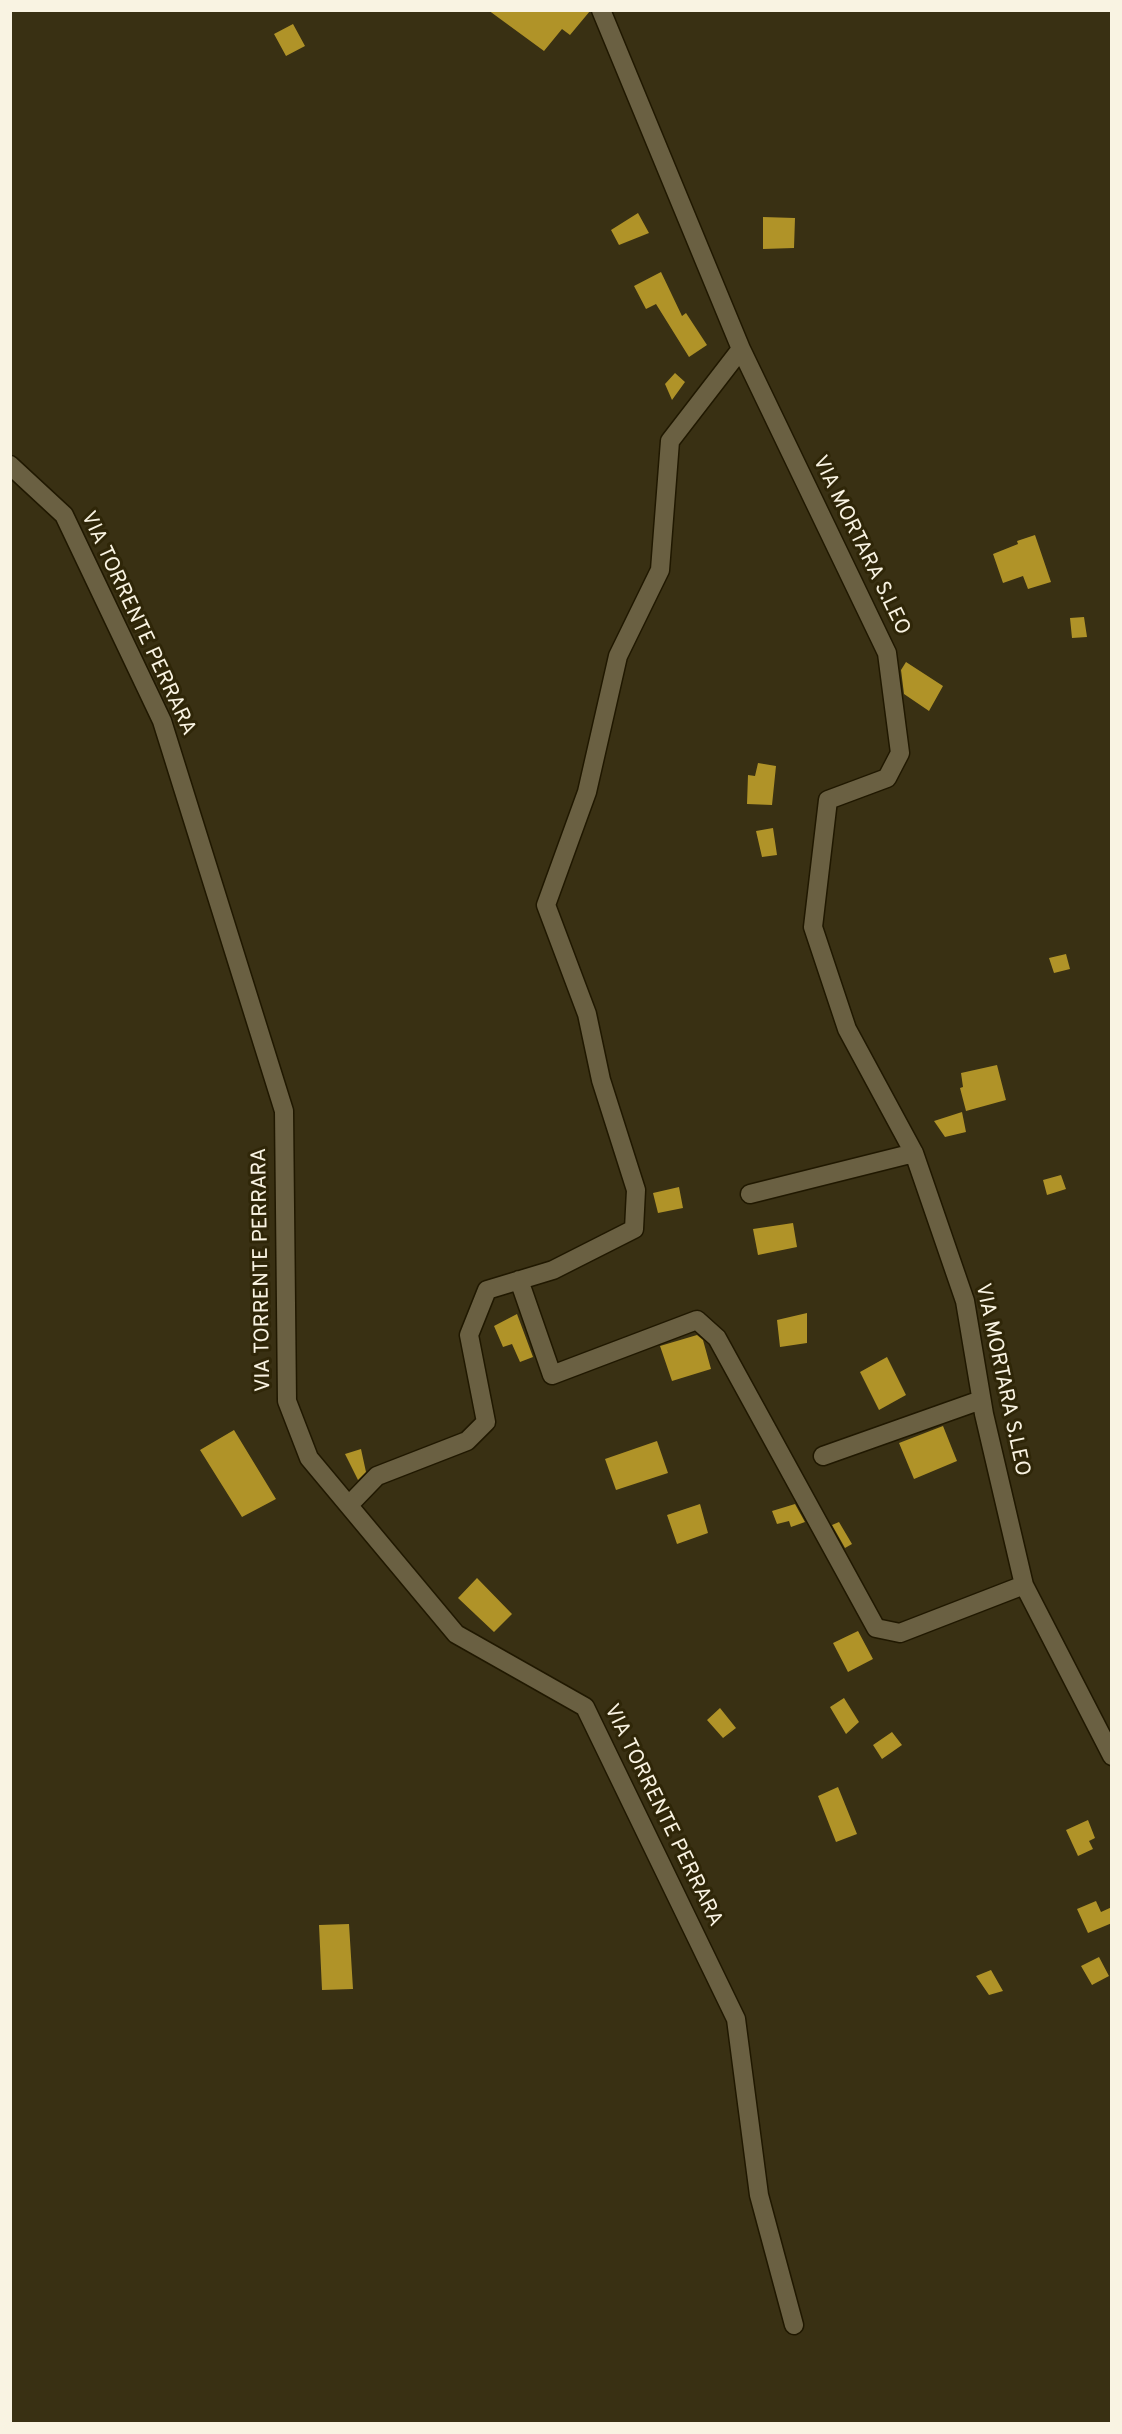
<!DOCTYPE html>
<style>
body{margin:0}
#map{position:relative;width:1122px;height:2434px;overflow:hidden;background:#393013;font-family:Overpass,sans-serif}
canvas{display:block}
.frame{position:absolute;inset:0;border:12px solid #f9f3e2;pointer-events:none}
</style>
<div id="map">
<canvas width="1122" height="2434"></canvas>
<div class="frame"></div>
</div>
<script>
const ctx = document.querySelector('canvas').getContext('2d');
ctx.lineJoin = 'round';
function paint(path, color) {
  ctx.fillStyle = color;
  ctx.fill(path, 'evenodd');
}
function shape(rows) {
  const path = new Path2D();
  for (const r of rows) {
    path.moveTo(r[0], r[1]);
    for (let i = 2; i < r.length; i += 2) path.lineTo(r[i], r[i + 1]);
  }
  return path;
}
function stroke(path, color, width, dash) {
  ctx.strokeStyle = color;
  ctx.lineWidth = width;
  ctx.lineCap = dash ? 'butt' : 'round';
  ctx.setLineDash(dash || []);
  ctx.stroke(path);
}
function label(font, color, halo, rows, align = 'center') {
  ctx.font = font + ' Overpass,sans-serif';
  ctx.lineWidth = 6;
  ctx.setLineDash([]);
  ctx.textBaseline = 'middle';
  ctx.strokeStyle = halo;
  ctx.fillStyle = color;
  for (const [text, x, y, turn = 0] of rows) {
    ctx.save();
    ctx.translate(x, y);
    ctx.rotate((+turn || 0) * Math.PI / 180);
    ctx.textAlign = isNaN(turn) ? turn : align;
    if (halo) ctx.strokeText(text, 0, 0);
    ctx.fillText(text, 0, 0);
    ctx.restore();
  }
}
const building = shape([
 [488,10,590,10,590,11,570,35,562,29,544,51],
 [293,24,305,46,286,56,274,34],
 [638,213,649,233,619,245,611,230],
 [763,217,795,218,794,248,763,249],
 [661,272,682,316,686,313,707,345,689,357,656,304,646,309,634,286],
 [675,373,685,382,672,400,665,384],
 [1035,535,1051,582,1028,589,1023,576,1003,583,993,554,1018,544,1017,541],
 [1084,617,1087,637,1072,638,1070,618],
 [906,662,943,686,929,711,904,694,901,670],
 [758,763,776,766,772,805,747,804,748,775,755,776],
 [773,828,777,855,762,857,756,831],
 [1066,954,1070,969,1054,973,1049,958],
 [997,1065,1006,1100,966,1111,960,1088,963,1087,961,1073],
 [962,1112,966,1132,945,1137,934,1121],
 [1061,1175,1066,1189,1047,1195,1043,1180],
 [679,1187,683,1208,658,1213,653,1193],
 [793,1223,797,1247,758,1255,753,1229],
 [807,1313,807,1343,780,1347,777,1320],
 [517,1314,533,1357,520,1362,512,1344,503,1347,494,1326],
 [697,1335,703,1340,711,1369,672,1381,660,1346],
 [887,1357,906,1395,879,1410,860,1372],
 [943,1426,957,1461,914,1479,899,1443],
 [234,1430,276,1499,242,1517,200,1450],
 [657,1441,668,1473,616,1490,605,1459],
 [361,1449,366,1472,358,1480,345,1454],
 [700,1504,708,1533,677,1544,667,1515],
 [795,1504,805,1522,791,1527,789,1521,777,1524,772,1511],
 [839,1522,852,1544,845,1548,832,1525],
 [477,1578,512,1614,494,1632,458,1598],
 [858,1631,873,1659,848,1672,833,1643],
 [844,1698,859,1722,846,1734,830,1707],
 [720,1708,736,1728,723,1738,707,1720],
 [892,1732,902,1745,882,1759,873,1745],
 [838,1787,857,1834,836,1842,818,1796],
 [1088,1820,1095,1838,1089,1841,1093,1849,1078,1856,1066,1830],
 [1096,1901,1101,1912,1112,1907,1112,1923,1088,1933,1077,1909],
 [349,1924,353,1989,322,1990,319,1925],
 [1099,1957,1109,1976,1092,1985,1081,1966],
 [991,1970,1003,1991,989,1995,976,1976]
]);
const minor = shape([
 [601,10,741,349,887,653,900,753,887,778,828,800,813,927,847,1029,914,1153,965,1301,984,1414,1024,1585,1112,1756],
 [10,465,64,515,162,721,284,1111,287,1401,309,1458,456,1634,585,1707,736,2019,759,2195,794,2325],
 [750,1194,914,1153],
 [519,1280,552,1375,697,1320,717,1338,876,1628,900,1633,1024,1585],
 [823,1456,981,1400],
 [349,1505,377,1476,467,1441,486,1422,469,1335,487,1290,553,1270,634,1229,636,1190,601,1080,587,1014,546,905,587,792,618,656,660,570,670,441,741,349]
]);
const streetNames = [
 ["VIA MORTARA S.LEO",860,546,64],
 ["VIA TORRENTE PERRARA",137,624,65],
 ["VIA TORRENTE PERRARA",263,1270,-91],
 ["VIA MORTARA S.LEO",1001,1380,78],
 ["VIA TORRENTE PERRARA",662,1816,64]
];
paint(building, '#b09328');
stroke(minor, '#201800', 21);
stroke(minor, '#6a6042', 18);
label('21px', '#f9f3e2', '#2f2608', streetNames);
</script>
